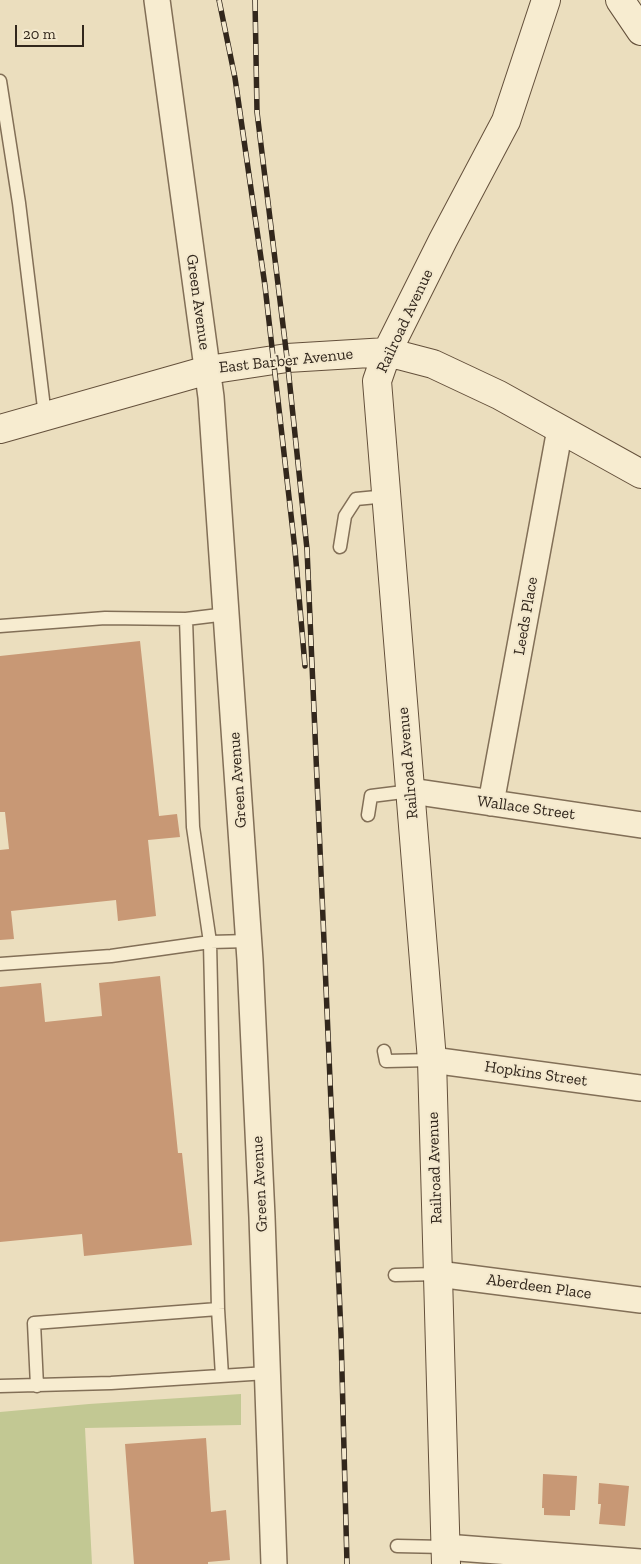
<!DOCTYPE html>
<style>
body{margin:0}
#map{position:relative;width:641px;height:1564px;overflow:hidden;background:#ebdebe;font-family:"Zilla Slab",serif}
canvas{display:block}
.scale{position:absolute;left:15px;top:25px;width:69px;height:22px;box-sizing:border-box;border:2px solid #32271c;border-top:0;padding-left:6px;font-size:15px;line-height:18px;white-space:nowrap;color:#32271c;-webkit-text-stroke:4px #f3e8cd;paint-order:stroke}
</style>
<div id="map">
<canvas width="641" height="1564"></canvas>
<div class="scale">20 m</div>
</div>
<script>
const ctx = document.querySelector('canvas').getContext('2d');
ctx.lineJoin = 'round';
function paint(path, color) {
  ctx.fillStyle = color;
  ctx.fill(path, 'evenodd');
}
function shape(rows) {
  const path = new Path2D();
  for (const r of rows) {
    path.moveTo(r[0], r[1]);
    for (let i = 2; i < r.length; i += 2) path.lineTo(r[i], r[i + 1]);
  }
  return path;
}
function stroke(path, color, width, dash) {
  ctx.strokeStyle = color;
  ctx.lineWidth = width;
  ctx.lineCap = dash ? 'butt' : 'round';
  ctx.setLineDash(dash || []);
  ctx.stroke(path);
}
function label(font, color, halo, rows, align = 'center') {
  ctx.font = font + ' "Zilla Slab",serif';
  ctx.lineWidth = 4;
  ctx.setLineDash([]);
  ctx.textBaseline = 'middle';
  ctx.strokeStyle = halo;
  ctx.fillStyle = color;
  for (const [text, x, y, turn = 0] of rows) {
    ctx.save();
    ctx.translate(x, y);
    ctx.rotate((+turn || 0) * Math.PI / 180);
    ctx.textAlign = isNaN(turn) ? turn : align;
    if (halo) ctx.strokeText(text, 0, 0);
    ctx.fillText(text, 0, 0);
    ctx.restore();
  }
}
const green = shape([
 [241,1394,241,1425,85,1428,92,1564,0,1564,0,1412,89,1404]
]);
const building = shape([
 [140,641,159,816,177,814,180,837,148,840,156,916,118,921,116,900,11,911,14,939,0,940,0,850,9,849,5,812,0,812,0,656],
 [160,976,178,1153,182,1153,192,1245,84,1256,82,1234,0,1242,0,987,41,983,45,1022,102,1016,99,983],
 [206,1438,211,1512,226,1510,230,1560,208,1562,208,1564,134,1564,125,1444],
 [543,1474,577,1476,575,1510,570,1510,570,1516,544,1515,544,1508,542,1508],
 [599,1483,629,1486,625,1526,599,1524,601,1504,598,1504]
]);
const lane = shape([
 [0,81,19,203,45,416],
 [340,547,345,516,356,499,387,496],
 [186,619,193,827,210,942,218,1309,222,1376],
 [0,626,105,618,186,619,227,614],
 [368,815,371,796,411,791],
 [0,964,111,956,210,942,249,941],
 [384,1051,386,1061,432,1060],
 [395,1275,438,1274],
 [0,1386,111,1383,267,1373],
 [37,1386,34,1323,218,1309],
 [397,1546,445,1547]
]);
const street = shape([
 [157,0,211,397,250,960,262,1217,274,1564],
 [411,791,641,825],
 [491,803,560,429],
 [432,1060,641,1088],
 [438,1274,641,1300],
 [445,1547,641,1562]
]);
const secondary = shape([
 [620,0,641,31],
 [0,429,208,370,287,358,387,352,433,364,499,395,641,474],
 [446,1564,432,1060,377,381,387,352,443,240,506,121,546,0]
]);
const rail = shape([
 [219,0,235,78,265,286,295,550,305,666],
 [255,0,257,112,287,358,307,549,341,1334,347,1564]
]);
const streetNames = [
 ["Green Avenue",198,302,82],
 ["Railroad Avenue",405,321,-65],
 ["East Barber Avenue",286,361,-6],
 ["Leeds Place",526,616,-80],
 ["Railroad Avenue",408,763,-95],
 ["Green Avenue",238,780,-94],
 ["Wallace Street",526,808,8],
 ["Hopkins Street",536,1074,8],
 ["Railroad Avenue",435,1168,-92],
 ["Green Avenue",260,1184,-93],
 ["Aberdeen Place",539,1287,8]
];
paint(green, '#c2c893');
paint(building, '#c89875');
stroke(lane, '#826f57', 15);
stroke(street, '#826f57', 28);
stroke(secondary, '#64503b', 30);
stroke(lane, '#f7ecd0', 12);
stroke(street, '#f7ecd0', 25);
stroke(secondary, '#f7ecd0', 28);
stroke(rail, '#32271c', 5.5);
stroke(rail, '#f3e8cd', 4, [11]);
label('16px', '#32271c', '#f3e8cd', streetNames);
</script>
